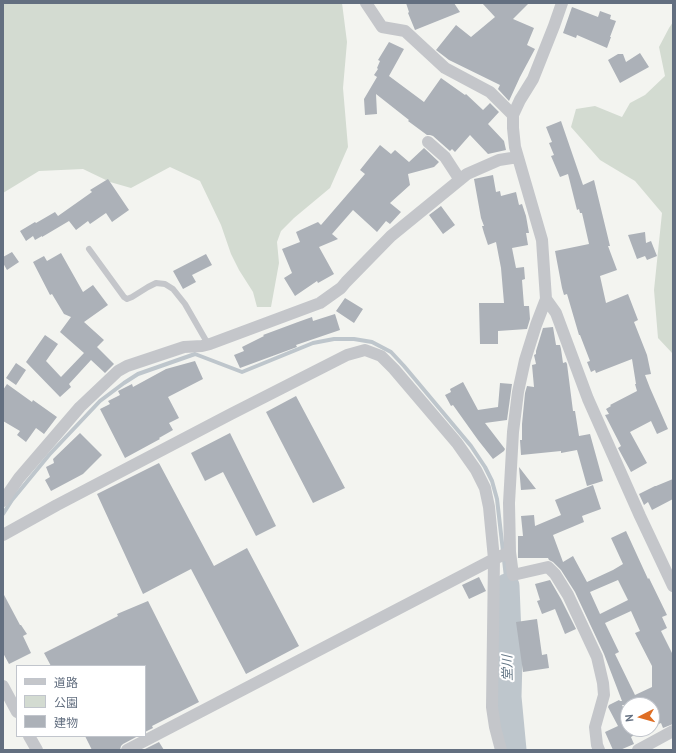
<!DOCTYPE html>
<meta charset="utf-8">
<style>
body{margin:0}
#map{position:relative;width:676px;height:753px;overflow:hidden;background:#f3f4f0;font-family:"PT Sans","Noto Sans JP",sans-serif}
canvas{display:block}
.frame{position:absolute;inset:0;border:4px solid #636f80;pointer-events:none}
.legend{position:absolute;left:16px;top:665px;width:130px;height:72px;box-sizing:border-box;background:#fff;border:1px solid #c1c5cc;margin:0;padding:5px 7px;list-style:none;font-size:12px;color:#636f80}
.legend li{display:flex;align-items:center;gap:8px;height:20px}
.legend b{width:20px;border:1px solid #c1c5cc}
.north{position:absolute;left:620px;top:697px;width:40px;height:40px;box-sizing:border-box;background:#fff;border:1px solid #c1c5cc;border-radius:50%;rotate:264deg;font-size:11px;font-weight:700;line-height:16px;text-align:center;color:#636f80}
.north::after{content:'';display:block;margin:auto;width:14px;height:18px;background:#df6e24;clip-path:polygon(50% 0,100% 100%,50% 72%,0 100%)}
</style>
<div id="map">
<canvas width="676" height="753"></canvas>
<div class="frame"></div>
<ul class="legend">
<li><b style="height:5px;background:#c4c6ca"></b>道路</li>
<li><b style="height:11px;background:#d3dbd1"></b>公園</li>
<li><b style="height:11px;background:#acb1b8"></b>建物</li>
</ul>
<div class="north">N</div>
</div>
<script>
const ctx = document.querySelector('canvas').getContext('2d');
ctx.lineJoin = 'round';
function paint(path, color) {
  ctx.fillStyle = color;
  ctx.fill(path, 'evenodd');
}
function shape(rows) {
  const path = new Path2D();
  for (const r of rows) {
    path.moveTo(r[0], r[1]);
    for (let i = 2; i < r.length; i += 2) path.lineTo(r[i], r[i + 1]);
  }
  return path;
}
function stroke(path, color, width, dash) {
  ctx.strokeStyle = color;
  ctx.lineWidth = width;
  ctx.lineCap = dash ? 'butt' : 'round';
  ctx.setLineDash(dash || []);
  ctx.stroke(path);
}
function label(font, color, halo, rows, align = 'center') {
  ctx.font = font + ' "PT Sans","Noto Sans JP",sans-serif';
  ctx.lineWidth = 4;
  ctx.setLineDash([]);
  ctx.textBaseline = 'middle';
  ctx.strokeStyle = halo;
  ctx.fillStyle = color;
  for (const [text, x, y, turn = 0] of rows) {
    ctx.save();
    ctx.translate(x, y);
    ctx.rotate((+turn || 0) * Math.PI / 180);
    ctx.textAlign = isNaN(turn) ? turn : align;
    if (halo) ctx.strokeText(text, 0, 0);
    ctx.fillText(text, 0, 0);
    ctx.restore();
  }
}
const green = shape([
 [3,3,342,3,347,42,343,88,348,147,330,188,294,218,281,231,277,242,279,263,271,307,257,307,253,292,239,270,231,254,221,225,200,181,170,167,131,188,110,182,83,169,39,171,3,193],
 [673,22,673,354,658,338,654,290,662,213,635,181,600,160,571,127,576,109,595,106,622,117,630,103,645,95,665,76,659,47,669,28]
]);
const stream = shape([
 [3,514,12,500,49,455,100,401,124,383,138,374,195,354,242,372,313,343,334,339,354,339,372,342,391,352,404,366,471,446,485,467,492,481,497,499,507,586]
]);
const river = shape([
 [507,586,510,659,509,697,514,750]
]);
const building = shape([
 [406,3,454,3,460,12,415,30,408,13,409,12],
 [482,3,529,3,513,19,534,28,527,45,535,49,520,77,509,101,498,89,500,85,449,60,436,50,456,25,471,37,495,17],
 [572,7,598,17,600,11,611,15,610,19,616,21,610,37,611,37,607,48,577,35,576,38,563,33],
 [389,42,404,49,389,76,424,102,441,78,465,95,466,94,483,110,490,103,499,112,488,124,504,141,506,150,488,154,470,135,455,152,452,149,450,151,433,136,430,135,427,135,408,121,409,120,376,94,377,114,365,115,364,99,377,77,374,75,378,69,377,68,380,61,378,60],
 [640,53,649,67,620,83,608,60,618,54,623,54,626,62],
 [561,121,583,185,594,180,610,246,608,246,617,270,600,276,606,303,628,294,638,320,634,322,647,355,651,374,645,375,650,388,668,429,657,434,651,421,630,432,647,463,631,472,618,448,621,446,605,415,609,414,606,409,611,406,610,405,637,391,635,384,636,384,632,359,596,373,595,370,591,372,587,362,590,361,580,335,579,335,567,294,564,295,562,288,555,251,589,244,582,213,580,213,579,209,577,210,568,174,560,177,551,156,554,155,549,143,552,142,546,127],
 [380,145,391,154,395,150,409,162,424,148,439,162,434,167,408,174,410,185,390,203,401,212,390,224,386,221,377,232,353,210,332,234,338,239,319,247,334,274,318,283,317,281,295,296,284,278,292,273,282,249,300,242,296,232,318,222,321,225,365,174,360,170],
 [493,175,496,192,500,191,501,196,516,192,519,205,522,204,526,216,529,233,526,233,528,245,512,248,516,268,524,267,525,279,522,280,524,306,529,306,530,319,527,329,498,331,498,344,480,344,479,303,504,303,501,268,496,242,488,245,484,233,482,226,484,226,481,218,474,179],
 [108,179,129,210,112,222,106,213,90,224,88,221,76,230,69,221,42,237,42,236,35,240,33,236,26,241,20,231,35,222,36,223,55,212,58,216,92,192,90,190],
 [441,206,455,225,443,234,429,215],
 [645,232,646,243,651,241,657,256,647,260,645,256,637,259,628,235],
 [12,252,19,262,7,270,3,263,3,257],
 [61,253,83,292,93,285,108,305,84,322,104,340,97,347,114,364,105,373,91,360,69,384,71,387,60,397,26,362,45,335,58,344,46,361,61,377,84,353,60,332,71,317,64,314,52,294,50,295,33,262,44,256,47,261],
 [206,254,212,265,192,275,196,282,183,289,173,271],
 [345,298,363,309,354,323,336,311],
 [335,314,340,330,296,345,297,347,240,368,234,355,244,351,242,347,264,336,263,335,298,322,312,317,313,321],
 [553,327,556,345,560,345,561,349,563,363,566,362,567,364,573,411,575,411,579,436,590,434,603,481,587,486,577,450,561,453,561,451,521,455,520,440,522,440,522,424,525,393,527,386,534,387,532,365,536,364,534,355,536,354,536,351,543,328],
 [195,361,203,379,168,397,179,418,169,423,173,430,159,438,160,439,125,458,100,409,110,404,108,401,120,395,118,391,132,384,133,387,166,369],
 [16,363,26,370,16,385,6,378],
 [463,382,478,410,498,407,500,383,512,384,507,420,485,423,505,449,504,451,493,459,478,440,453,405,451,406,445,395,451,392,450,389],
 [7,384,32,402,33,400,57,417,44,434,36,428,26,442,17,435,20,431,3,421,3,390],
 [296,396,345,488,313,503,266,412],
 [80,433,102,455,83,474,51,491,45,480,50,477,46,467,54,463,53,459],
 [230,433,276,526,256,536,223,472,205,481,191,453],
 [159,463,214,566,247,548,299,646,246,674,191,569,143,594,97,494],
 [519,467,536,489,521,490],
 [673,479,673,499,652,510,648,502,644,505,639,494,655,486,656,486],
 [593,485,601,509,582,516,584,522,553,535,563,562,573,556,587,582,613,570,623,564,611,538,626,531,648,579,649,578,667,615,662,617,667,628,661,631,673,655,673,724,663,728,661,723,652,727,652,705,622,705,628,717,628,729,634,729,636,734,631,737,634,744,620,750,613,750,605,732,618,726,608,707,609,705,619,700,620,701,622,701,604,654,575,592,561,570,553,562,549,560,548,558,518,558,518,536,523,536,521,516,534,515,535,526,561,515,555,500],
 [618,580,628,600,600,614,590,592],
 [631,611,640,631,635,633,652,666,652,687,635,695,615,654,619,652,605,623],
 [479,577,486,591,469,599,462,585],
 [550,580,561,599,576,629,565,634,555,609,542,614,537,601,540,600,535,584],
 [3,593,20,625,21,625,27,634,23,636,31,653,9,664,3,653],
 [148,601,199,702,152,726,153,728,145,732,145,666,51,666,44,653,118,616,117,614],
 [537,619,542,655,547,654,549,668,523,672,516,622],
 [85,736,138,736,123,744,121,746,120,750,92,750],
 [159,742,164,750,143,750]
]);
const service = shape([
 [89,249,124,297,127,299,132,297,148,287,156,283,165,284,173,289,185,304,208,344]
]);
const minor = shape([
 [366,3,382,27,405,31,445,68,490,92,513,115],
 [428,142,445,157,460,180],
 [546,299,556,313,588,399,640,516,673,586],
 [3,501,19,478,80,407,118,371,127,366,184,347,202,346,210,344,320,303,341,288,346,282,391,236,467,174,499,160,518,157],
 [3,535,57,505,231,414,347,355,365,350,381,356,394,369,457,443,476,470,485,488,489,507,494,559,492,707,495,727,501,750],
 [510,552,513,575,548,567,555,574,568,595,597,657,603,683,604,695,595,727,597,745,599,750],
 [3,686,17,712],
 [29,736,37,750],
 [127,750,494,559,510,552,509,503,513,432,518,392,525,360,536,325,546,299,542,240,515,147,513,128,513,115,520,100,533,79,554,26,562,3],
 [638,750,673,731]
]);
const waterNames = [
 ["堂川",508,668,-91]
];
paint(green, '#d3dbd1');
stroke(stream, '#bec6cc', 4);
stroke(river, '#bec6cc', 25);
paint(building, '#acb1b8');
stroke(service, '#c4c6ca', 6);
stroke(minor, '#c4c6ca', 12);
label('italic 13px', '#637685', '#fff', waterNames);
</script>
